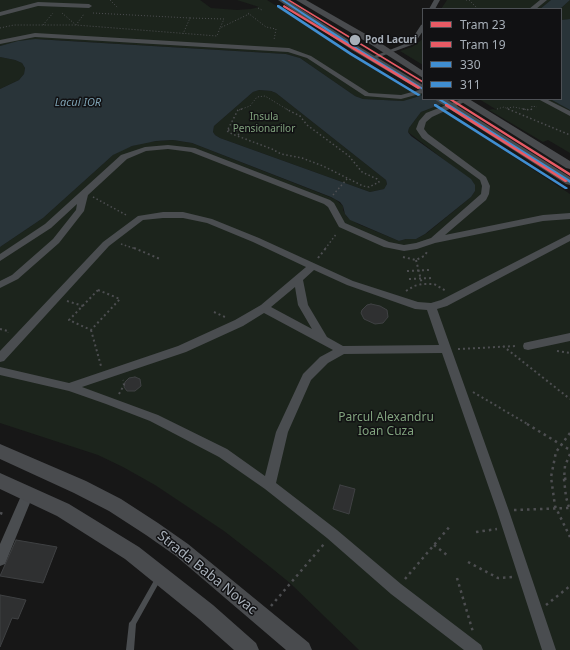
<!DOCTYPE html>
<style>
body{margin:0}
#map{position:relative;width:570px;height:650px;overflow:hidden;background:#171717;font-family:"Noto Sans",sans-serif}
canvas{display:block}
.legend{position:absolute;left:422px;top:8px;width:140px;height:92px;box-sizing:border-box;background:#111113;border:1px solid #4d5055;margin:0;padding:5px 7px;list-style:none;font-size:12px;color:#a7afb8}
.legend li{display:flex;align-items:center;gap:8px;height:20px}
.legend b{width:20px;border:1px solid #4d5055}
</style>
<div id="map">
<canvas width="570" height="650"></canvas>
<ul class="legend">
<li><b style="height:5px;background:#e85b65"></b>Tram 23</li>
<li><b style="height:5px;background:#e85b65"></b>Tram 19</li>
<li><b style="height:5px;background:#408ed1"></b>330</li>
<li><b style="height:5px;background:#408ed1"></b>311</li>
</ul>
</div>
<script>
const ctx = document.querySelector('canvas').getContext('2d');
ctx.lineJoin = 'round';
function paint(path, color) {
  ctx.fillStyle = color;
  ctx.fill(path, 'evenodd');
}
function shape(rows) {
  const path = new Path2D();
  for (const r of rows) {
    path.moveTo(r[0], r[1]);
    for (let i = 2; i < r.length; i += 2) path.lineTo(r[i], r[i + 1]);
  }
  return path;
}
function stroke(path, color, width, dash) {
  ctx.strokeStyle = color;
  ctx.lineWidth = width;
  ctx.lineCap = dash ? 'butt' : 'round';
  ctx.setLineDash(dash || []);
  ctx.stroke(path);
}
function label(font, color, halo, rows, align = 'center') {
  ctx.font = font + ' "Noto Sans",sans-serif';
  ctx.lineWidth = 3;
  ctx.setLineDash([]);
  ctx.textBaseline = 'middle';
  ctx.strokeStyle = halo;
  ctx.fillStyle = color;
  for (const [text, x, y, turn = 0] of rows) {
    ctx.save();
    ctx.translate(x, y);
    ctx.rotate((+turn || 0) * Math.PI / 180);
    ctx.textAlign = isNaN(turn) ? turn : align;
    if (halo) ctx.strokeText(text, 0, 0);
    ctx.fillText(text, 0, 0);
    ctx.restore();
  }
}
const green = shape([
 [0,0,200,0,211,8,237,10,251,9,259,7,237,0,267,0,413,92,423,88,423,95,403,101,363,99,355,96,300,58,286,54,38,39,21,41,0,46],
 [447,0,551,0,540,9,441,9],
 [570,0,570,19,561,20,561,9,560,9],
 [423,39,423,65,400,51,412,47],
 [0,57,15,60,22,63,25,68,24,74,19,80,0,89],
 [259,90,271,91,276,93,386,180,387,184,384,189,370,192,220,138,215,135,213,132,214,126,253,92],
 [455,99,473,99,444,111,570,194,570,650,359,650,290,583,264,562,224,531,155,485,123,467,98,455,0,423,0,247,43,218,113,155,125,148,146,142,173,140,192,143,335,199,343,206,343,210,347,217,358,224,399,241,406,239,416,239,427,233,471,197,475,191,473,182,408,132,409,128,421,112],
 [479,99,550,99,570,110,570,153,548,140,543,142,489,110,493,109,497,110]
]);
const water = shape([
 [551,0,570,0,560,9,540,9],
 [570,19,570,110,550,99,561,99,561,20],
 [35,39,286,54,300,58,355,96,363,99,403,101,423,95,423,99,455,99,421,112,409,128,408,132,411,136,471,179,475,185,475,191,471,197,425,234,416,239,406,239,399,241,350,220,345,214,343,206,340,202,331,197,192,143,173,140,156,141,132,146,113,155,43,218,0,247,0,89,19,80,24,74,25,68,22,63,15,60,0,57,0,46,18,41],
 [259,90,271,91,276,93,386,180,387,184,384,189,370,192,220,138,215,135,213,132,214,126,253,92]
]);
const building = shape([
 [371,304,380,306,387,310,388,317,383,323,375,324,364,319,361,313,362,310,367,305,371,304],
 [135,377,140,379,141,386,135,391,127,391,124,387,125,382,129,378,135,377],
 [340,485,355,489,349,514,333,509,340,485],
 [16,540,57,547,43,583,0,576,16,540],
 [0,595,26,600,18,619,12,618,0,647,0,595]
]);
const pathFar3 = shape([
 [110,0,118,8],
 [466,0,469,0,478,9],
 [258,8,262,10],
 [62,13,76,25,84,14],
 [93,13,190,18,183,34],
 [248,13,266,27,276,29,274,40],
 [190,18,224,19,220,28],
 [43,25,53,13],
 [0,28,14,25,76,25,217,36,220,28,249,14],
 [507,108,514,107,528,110],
 [497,109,504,107,510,110],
 [239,110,250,106,257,97,265,96,288,110],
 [531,110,532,106,537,107]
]);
const pathFar2 = shape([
 [242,109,238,110,227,131,232,134,272,149,281,154,302,158,323,166,363,186,369,187,379,182,377,179,362,172,349,156,307,125,300,116,286,109],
 [508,109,570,135],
 [523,109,530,110,532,109],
 [228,130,240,130,238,136],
 [333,195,347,179],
 [93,197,128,216],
 [121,244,136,249],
 [325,249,337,233]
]);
const pathFar1 = shape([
 [134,248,160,259],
 [403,257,416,260,424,256,427,252],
 [318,258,326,248],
 [416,260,422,284],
 [407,271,429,270],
 [409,279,432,278],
 [98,290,120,299,91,330,69,320,98,290],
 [406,291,414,286,422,284,434,284,446,291],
 [67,301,83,306],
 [214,312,227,318],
 [0,329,8,331,8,333],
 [91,330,101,366],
 [503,346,570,399],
 [458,349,517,346],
 [557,351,570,353],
 [473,392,529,425],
 [119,394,124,385,123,380]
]);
const path = shape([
 [527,424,570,450],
 [570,433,556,452,551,477,555,506,570,537],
 [570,454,565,466,564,479,566,497,570,511],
 [564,479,570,478],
 [514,510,569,508],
 [0,513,6,515],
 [476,532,497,529],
 [434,545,447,555],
 [468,562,498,578,513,577],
 [457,578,473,632],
 [405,579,451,525],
 [546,605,570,586],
 [271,606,324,544]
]);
const lane = shape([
 [158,576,160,577,161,579,160,581,136,624,134,650,126,650,129,623,131,621,156,577,158,576]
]);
const street = shape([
 [434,0,440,0,435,9,429,9,434,0],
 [540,0,547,0,536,9,529,9,540,0],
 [38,2,89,4,92,6,89,8,38,6,0,16,0,12,38,2],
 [423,24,423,31,414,44,374,59,369,58,410,42,421,25,423,24],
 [35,33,289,48,311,56,369,93,401,95,423,89,423,93,401,99,365,96,307,58,288,52,35,37,0,44,0,40,35,33],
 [462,99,471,99,432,117,426,122,424,129,428,134,486,177,490,186,489,194,486,200,445,235,543,215,570,213,570,219,543,221,435,243,417,249,404,251,384,247,339,227,328,207,324,204,191,152,168,149,146,151,127,159,88,195,84,211,59,243,18,279,0,288,0,281,12,275,53,239,76,210,77,204,51,228,0,261,0,254,45,224,121,155,145,147,168,145,195,148,330,200,334,203,345,223,389,242,404,245,416,243,431,238,481,194,482,186,480,180,422,138,416,129,419,121,426,113,462,99],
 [538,99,546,99,570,111,570,116,538,99],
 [163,212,183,212,212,219,259,238,353,281,418,302,431,303,441,300,570,234,570,241,447,306,437,309,509,511,556,650,542,650,497,511,442,353,344,354,328,363,311,380,288,432,276,483,337,530,401,584,481,645,483,650,464,650,391,594,327,538,265,489,219,457,150,421,106,404,69,391,0,375,0,367,69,383,178,346,235,320,261,305,306,267,253,242,207,223,183,218,163,218,143,220,109,246,4,361,0,362,0,351,103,242,138,216,163,212],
 [314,270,347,285,415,309,427,310,439,345,343,346,327,337,308,305,303,280,314,270],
 [295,287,298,305,312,329,271,307,295,287],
 [264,313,333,350,320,357,303,374,276,432,265,476,227,449,158,415,82,387,186,352,243,326,264,313],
 [570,333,570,341,528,350,524,349,523,346,524,343,528,342,570,333],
 [28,487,32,489,34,493,5,564,0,566,0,544,24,489,28,487]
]);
const secondary = shape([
 [278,0,287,0,358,46,423,85,423,92,352,50,278,0],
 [296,0,306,0,376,40,423,71,423,78,370,44,296,0],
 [434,99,446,99,570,177,570,185,566,184,434,99],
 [457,99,469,99,570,161,570,169,566,168,457,99],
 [0,444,86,481,121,499,158,523,188,544,309,643,312,650,286,650,176,556,146,535,109,511,74,493,0,459,0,444],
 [0,473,69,504,139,547,213,605,256,643,259,650,234,650,199,619,125,559,57,516,0,489,0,473]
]);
const bus1 = shape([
 [281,0,284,0,356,47,423,88,423,90,354,49,281,0],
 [437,99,441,99,570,180,570,183,437,99]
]);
const bus2 = shape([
 [277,5,279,5,352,53,421,95,418,96,350,55,277,7,277,5],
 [434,104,436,104,568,188,567,189,565,189,434,106,434,104]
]);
const tram1 = shape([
 [287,0,290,0,423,81,423,83,287,0],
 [448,99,452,99,570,173,570,176,448,99]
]);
const tram2 = shape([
 [284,5,420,87,421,88,418,89,283,7,283,6,284,5],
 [445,104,447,104,568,181,566,182,565,182,445,106,445,104]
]);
const markers = [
 [355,40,6,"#a7afb8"]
];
const farStopnames = [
 ["Pod Lacuri",365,40]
];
const farParknames = [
 ["Insula",264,117],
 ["Pensionarilor",264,129]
];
const farWaternames = [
 ["Lacul IOR",78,103]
];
const parkNames = [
 ["Parcul Alexandru",386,418],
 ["Ioan Cuza",386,432]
];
const nearStreetnames = [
 ["Strada Baba Novac",207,573,39]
];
paint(green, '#1c241c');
paint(water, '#293439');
paint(building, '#2f3031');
stroke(building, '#3f4143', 1);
stroke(pathFar3, '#4d4e51', 1, [1, 2]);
stroke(pathFar2, '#4d4e51', 1.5, [1.5, 2.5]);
stroke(pathFar1, '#4d4e51', 2, [2, 3]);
stroke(path, '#4d4e51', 2.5, [2.5, 4]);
paint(lane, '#4a4d50');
paint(street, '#4a4d50');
paint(secondary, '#494b4e');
paint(bus1, '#408ed1');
paint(bus2, '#408ed1');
paint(tram1, '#e85b65');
paint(tram2, '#e85b65');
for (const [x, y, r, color] of markers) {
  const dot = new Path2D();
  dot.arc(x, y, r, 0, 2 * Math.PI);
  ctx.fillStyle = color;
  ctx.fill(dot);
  stroke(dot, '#111113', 1.5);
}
label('bold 10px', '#a7afb8', '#111113', farStopnames, 'left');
label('10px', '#81a37e', '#111113', farParknames);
label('italic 11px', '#7ea2b3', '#111113', farWaternames);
label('12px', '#81a37e', '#111113', parkNames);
label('14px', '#a7afb8', '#111113', nearStreetnames);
</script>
